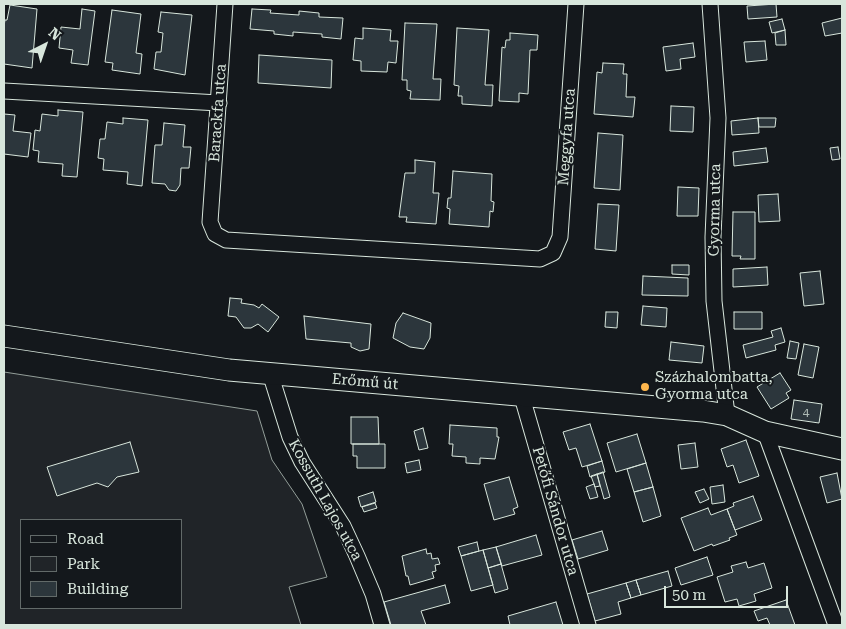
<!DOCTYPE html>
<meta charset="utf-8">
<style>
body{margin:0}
#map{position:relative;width:846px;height:629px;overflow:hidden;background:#14181c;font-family:"Roboto Serif",serif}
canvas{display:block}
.frame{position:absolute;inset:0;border:5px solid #d8e6dc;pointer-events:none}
.legend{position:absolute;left:20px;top:519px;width:162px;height:90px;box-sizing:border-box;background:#14181c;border:1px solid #626a69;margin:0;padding:6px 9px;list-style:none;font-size:15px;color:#d8e6dc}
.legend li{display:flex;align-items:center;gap:10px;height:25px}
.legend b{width:25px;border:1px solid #626a69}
.north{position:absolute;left:20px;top:20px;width:50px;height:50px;-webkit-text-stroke:4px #14181c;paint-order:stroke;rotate:41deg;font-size:14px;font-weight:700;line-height:20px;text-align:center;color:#d8e6dc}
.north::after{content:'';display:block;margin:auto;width:18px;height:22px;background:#d8e6dc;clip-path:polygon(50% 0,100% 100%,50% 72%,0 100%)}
.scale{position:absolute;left:664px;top:586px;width:124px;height:22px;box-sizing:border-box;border:2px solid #d8e6dc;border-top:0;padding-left:6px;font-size:15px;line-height:18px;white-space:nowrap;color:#d8e6dc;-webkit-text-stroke:4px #14181c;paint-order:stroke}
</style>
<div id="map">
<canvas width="846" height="629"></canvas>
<div class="frame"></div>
<ul class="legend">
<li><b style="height:6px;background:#14181c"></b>Road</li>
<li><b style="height:14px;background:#202428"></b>Park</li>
<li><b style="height:14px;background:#2c363c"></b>Building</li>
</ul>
<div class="north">N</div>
<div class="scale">50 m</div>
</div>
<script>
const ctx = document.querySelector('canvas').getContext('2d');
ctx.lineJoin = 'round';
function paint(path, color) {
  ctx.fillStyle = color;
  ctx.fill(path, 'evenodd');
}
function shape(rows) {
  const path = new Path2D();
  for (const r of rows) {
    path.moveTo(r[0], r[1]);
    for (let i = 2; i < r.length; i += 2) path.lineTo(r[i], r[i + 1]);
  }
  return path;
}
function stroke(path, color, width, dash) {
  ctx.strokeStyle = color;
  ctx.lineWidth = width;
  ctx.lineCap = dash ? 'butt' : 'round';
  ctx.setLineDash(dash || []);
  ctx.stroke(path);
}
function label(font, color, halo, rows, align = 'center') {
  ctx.font = font + ' "Roboto Serif",serif';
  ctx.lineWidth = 4;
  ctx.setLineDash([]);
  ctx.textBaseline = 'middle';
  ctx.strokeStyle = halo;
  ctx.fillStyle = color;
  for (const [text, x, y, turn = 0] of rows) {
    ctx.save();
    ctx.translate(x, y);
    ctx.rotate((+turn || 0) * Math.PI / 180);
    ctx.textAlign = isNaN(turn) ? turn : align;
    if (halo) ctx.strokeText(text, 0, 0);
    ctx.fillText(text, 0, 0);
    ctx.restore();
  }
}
const green = shape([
 [4,372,257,411,272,460,302,504,327,577,289,587,301,625,4,625,4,372],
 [21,520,181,520,181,608,21,608,21,520]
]);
const building = shape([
 [776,4,777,17,748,19,747,6,776,4],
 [10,5,37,9,32,68,4,64,4,26,5,20,7,20,10,5],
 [82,9,95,11,88,65,71,63,73,50,59,48,61,27,80,29,82,9],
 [252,9,271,10,270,13,299,15,299,11,319,13,319,17,343,18,341,39,322,37,322,34,293,32,293,36,274,34,274,31,250,29,252,9],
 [112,10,141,14,136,53,142,54,140,74,112,70,113,63,105,62,112,10],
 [161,12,192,15,185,75,154,69,156,52,161,52,163,33,158,32,161,12],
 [842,18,842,33,825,36,822,23,842,18],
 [782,19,785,30,772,33,769,22,782,19],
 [405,23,437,24,433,79,441,79,440,100,410,99,411,91,407,90,407,80,402,80,405,23],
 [363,28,391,30,390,41,398,41,396,63,388,62,387,72,361,71,361,61,353,60,355,38,363,39,363,28],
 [457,28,489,30,485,85,493,85,492,106,462,104,462,96,458,96,459,86,454,85,457,28],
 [785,30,786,45,776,45,775,33,785,30],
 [510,33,538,35,537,50,530,50,528,94,519,93,519,102,499,101,502,47,505,48,506,40,510,40,510,33],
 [765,41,767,60,746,62,744,42,765,41],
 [693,43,695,57,680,59,681,69,666,71,663,47,693,43],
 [259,55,332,60,331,88,258,83,259,55],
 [603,63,624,64,623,74,627,74,626,97,635,97,633,117,594,114,597,72,602,73,603,63],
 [671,106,694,107,693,132,670,131,671,106],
 [58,110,83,112,77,177,62,176,63,164,38,162,39,151,33,150,35,130,40,131,42,114,58,116,58,110],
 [4,114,15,115,13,131,31,133,28,157,4,154,4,114],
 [123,118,148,120,142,186,127,184,128,172,103,170,104,159,98,158,100,139,105,139,107,122,123,124,123,118],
 [758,118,776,118,775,127,759,127,758,118],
 [758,118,759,133,732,135,731,121,758,118],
 [164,123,185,125,183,147,191,147,189,168,181,168,180,185,176,191,169,190,165,184,152,183,155,145,162,145,164,123],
 [598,133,623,135,620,190,594,188,598,133],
 [838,147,840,159,832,160,830,148,838,147],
 [766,148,768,162,734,166,733,152,766,148],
 [415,160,435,162,433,193,439,193,436,224,406,222,407,217,399,217,405,173,415,173,415,160],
 [453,171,492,174,491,201,494,202,493,212,490,211,489,227,449,224,450,209,447,208,448,198,451,198,453,171],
 [678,187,699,188,698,216,677,216,678,187],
 [778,194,780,221,759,222,758,195,778,194],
 [598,204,619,205,616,251,595,249,598,204],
 [733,212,755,212,755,259,740,259,741,256,732,256,733,212],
 [672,265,689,265,689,275,672,274,672,265],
 [767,267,768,285,733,287,733,269,767,267],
 [820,271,824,304,804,306,800,273,820,271],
 [643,276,688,278,688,296,642,295,643,276],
 [230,298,242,299,241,303,254,305,259,308,262,304,279,317,268,332,258,324,251,328,244,328,236,317,228,316,230,298],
 [643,306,667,308,666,327,641,325,643,306],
 [606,312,618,312,617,328,605,327,606,312],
 [734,312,762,312,762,329,734,329,734,312],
 [403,313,431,323,430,338,424,349,410,347,393,338,396,323,403,313],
 [304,316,371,324,369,349,360,351,351,347,351,343,306,339,304,316],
 [781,328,785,342,775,345,776,350,746,358,743,345,773,337,771,331,781,328],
 [790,341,799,343,796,359,787,358,790,341],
 [671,342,704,346,702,363,669,360,671,342],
 [804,344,819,347,813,378,798,375,804,344],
 [780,373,791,390,786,393,789,398,771,409,757,387,780,373],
 [794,400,822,404,819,423,791,419,794,400],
 [351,417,378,417,379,444,351,444,351,417],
 [590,424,602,461,582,467,576,448,569,450,563,432,590,424],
 [450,425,497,428,497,437,499,437,495,459,480,458,480,464,466,463,466,457,452,456,453,444,449,444,450,425],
 [423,428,428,448,419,450,414,431,423,428],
 [637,434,646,463,616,472,607,443,637,434],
 [746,440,759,476,739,483,733,465,727,467,721,449,746,440],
 [130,442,139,472,117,477,108,487,97,483,57,496,47,467,130,442],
 [695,443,698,467,681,469,678,445,695,443],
 [353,444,385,444,385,468,357,468,357,456,353,456,353,444],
 [419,460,421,470,407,473,405,463,419,460],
 [602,461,605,472,590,477,587,466,602,461],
 [646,463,653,487,634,492,627,469,646,463],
 [603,472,610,497,604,499,597,474,603,472],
 [837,473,842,499,827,503,820,477,837,473],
 [597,474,600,486,595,487,591,476,597,474],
 [509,477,518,507,513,509,515,514,494,520,484,484,509,477],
 [594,484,598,497,590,499,586,487,594,484],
 [723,485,725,502,712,504,710,487,723,485],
 [653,487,661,516,643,522,634,492,653,487],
 [704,489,709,499,700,503,695,492,704,489],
 [373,492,376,502,361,507,358,497,373,492],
 [753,496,762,520,735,530,727,509,734,506,733,503,753,496],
 [375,503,377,508,364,512,362,507,375,503],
 [708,508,711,515,727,509,737,535,729,538,730,540,713,546,712,544,694,551,681,518,708,508],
 [602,531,608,550,578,559,572,540,602,531],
 [536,535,542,555,502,566,496,547,536,535],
 [477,542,479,551,461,556,458,547,477,542],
 [496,547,501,564,488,568,483,550,496,547],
 [426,549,427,554,431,553,432,559,438,558,440,564,435,565,436,571,432,572,434,578,410,585,408,576,406,576,402,556,426,549],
 [483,550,493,585,471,591,461,556,483,550],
 [707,557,713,575,681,585,675,568,707,557],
 [746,562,748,568,764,563,772,588,754,594,756,601,739,606,737,599,725,602,717,577,733,572,731,566,746,562],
 [501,564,508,589,495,593,488,568,501,564],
 [668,571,672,586,641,595,636,580,668,571],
 [636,580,641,595,631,598,626,583,636,580],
 [626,583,631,598,618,602,621,614,595,621,587,594,626,583],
 [445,585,450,603,421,611,426,625,391,625,384,602,445,585],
 [786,600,795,625,770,625,767,618,758,621,754,611,786,600],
 [556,602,563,625,510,625,508,616,556,602]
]);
const street = shape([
 [225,4,210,222,215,234,226,240,540,259,553,253,560,237,576,4],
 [710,4,718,118,713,237,714,301,727,415],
 [4,91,219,103],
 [270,373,290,437,302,462,343,526,357,556,373,594,382,625],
 [522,397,588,625],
 [765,432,836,625]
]);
const secondary = shape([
 [4,336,229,370,703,411,727,415,765,432,842,449]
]);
const markers = [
 [645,387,5,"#ffb74d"]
];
const numberNames = [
 ["4",806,412]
];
const streetNames = [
 ["Barackfa utca",218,113,-86],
 ["Meggyfa utca",567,137,-86],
 ["Gyorma utca",715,210,-89],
 ["Erőmű út",365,382,5],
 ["Kossuth Lajos utca",325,500,61],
 ["Petőfi Sándor utca",555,511,74]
];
const poiNames = [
 ["Százhalombatta,",655,378],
 ["Gyorma utca",655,395]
];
paint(green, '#202428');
stroke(green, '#939e99', 1);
paint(building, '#2c363c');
stroke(building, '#d8e6dc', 1);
stroke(street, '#d8e6dc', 17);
stroke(secondary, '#d8e6dc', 23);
stroke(street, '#14181c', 15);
stroke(secondary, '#14181c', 21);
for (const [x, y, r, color] of markers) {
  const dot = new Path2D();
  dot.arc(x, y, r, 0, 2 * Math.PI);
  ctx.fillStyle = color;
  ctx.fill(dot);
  stroke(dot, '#14181c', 2);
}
label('12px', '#adbab4', null, numberNames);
label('15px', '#d8e6dc', '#14181c', streetNames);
label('15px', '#d8e6dc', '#14181c', poiNames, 'left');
</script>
